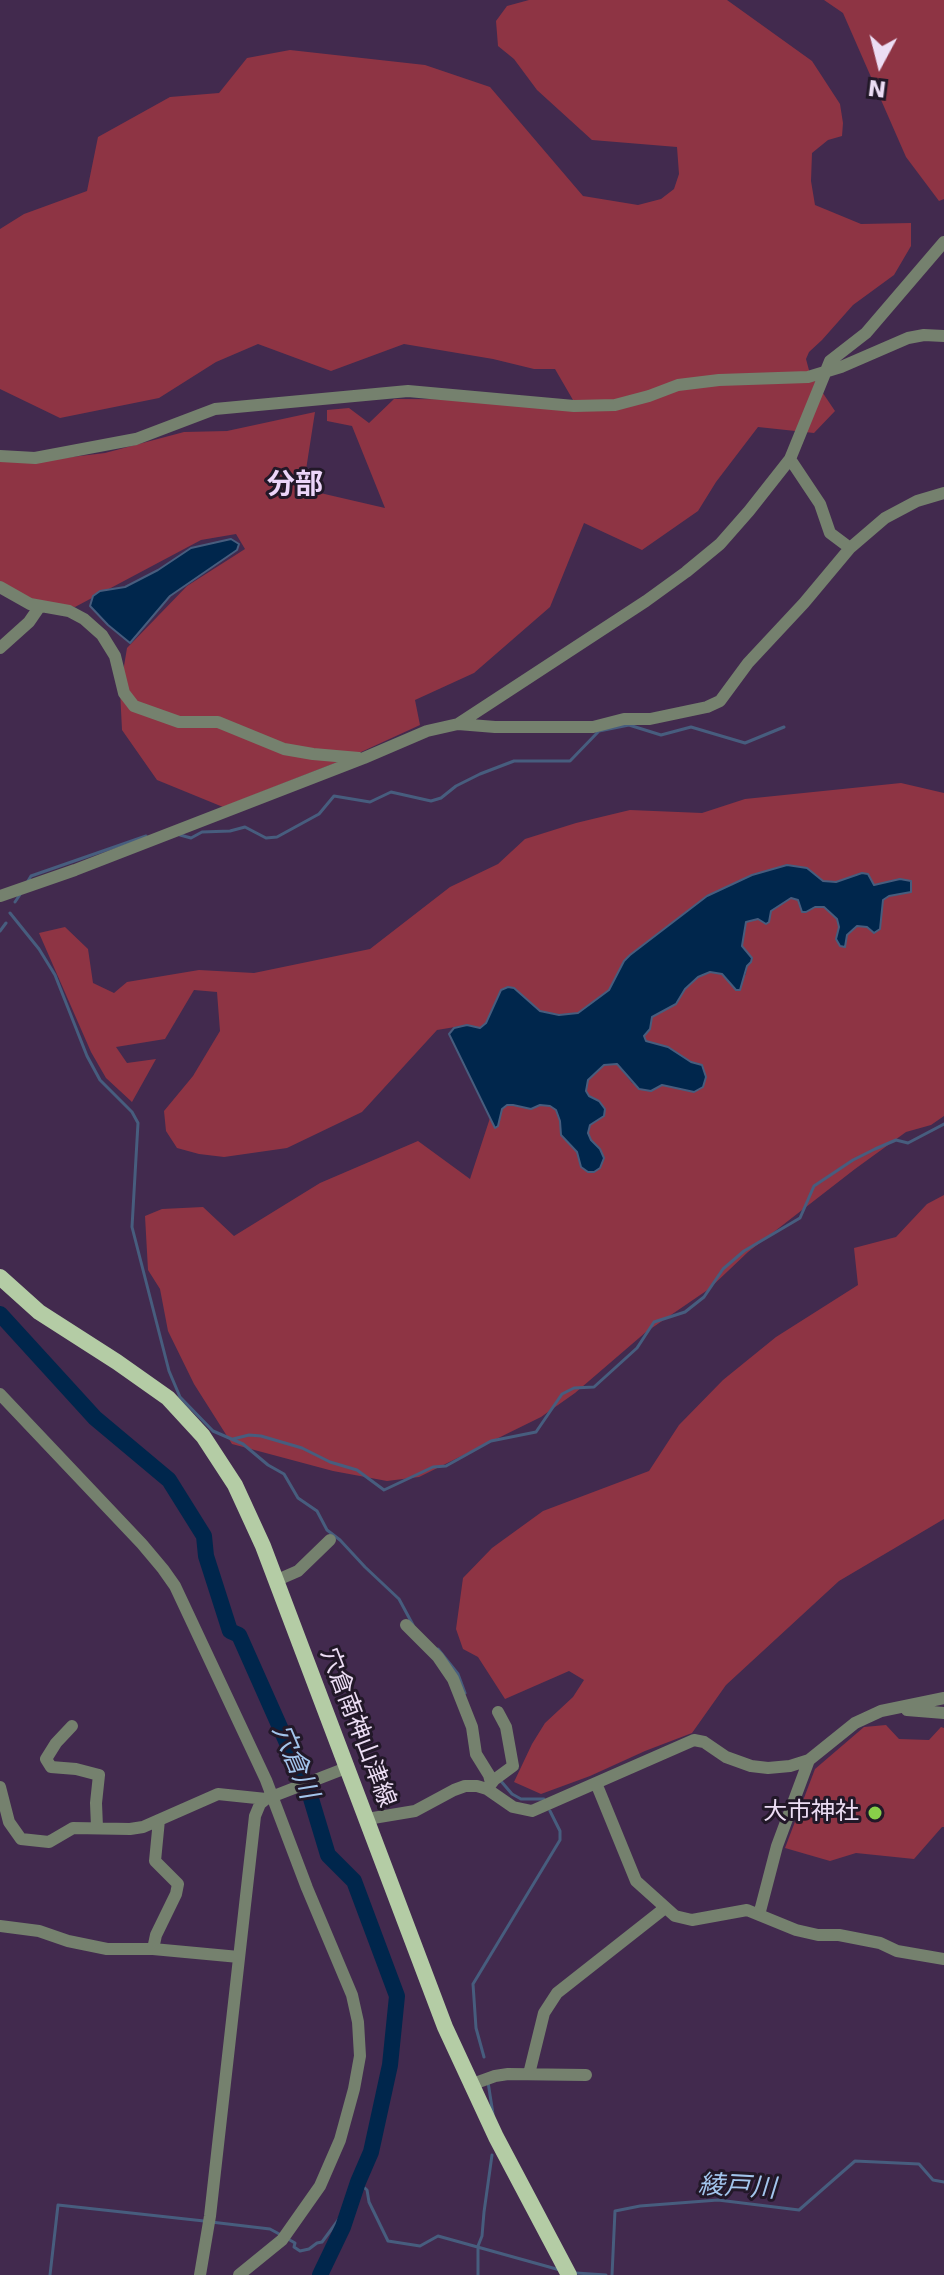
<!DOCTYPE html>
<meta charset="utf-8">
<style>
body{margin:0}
#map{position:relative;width:944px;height:2275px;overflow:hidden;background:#422a4e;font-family:"DejaVu Sans",sans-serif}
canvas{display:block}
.north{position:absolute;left:840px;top:24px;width:80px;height:80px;-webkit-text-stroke:6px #221828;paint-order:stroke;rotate:187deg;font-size:22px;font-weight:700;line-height:32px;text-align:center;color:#ecddf4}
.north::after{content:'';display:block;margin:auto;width:28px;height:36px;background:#ecddf4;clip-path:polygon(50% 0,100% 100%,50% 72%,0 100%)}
</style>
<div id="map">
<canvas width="944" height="2275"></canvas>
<div class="north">N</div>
</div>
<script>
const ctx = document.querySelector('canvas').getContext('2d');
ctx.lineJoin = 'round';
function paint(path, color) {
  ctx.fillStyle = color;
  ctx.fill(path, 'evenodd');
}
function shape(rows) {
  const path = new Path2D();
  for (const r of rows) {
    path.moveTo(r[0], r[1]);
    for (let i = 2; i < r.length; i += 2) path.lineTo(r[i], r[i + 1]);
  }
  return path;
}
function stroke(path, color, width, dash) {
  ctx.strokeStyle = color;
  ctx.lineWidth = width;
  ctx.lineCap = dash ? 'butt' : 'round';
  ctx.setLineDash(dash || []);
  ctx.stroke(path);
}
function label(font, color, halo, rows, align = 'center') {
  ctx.font = font + ' "DejaVu Sans","Noto Sans JP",sans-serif';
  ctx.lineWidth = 6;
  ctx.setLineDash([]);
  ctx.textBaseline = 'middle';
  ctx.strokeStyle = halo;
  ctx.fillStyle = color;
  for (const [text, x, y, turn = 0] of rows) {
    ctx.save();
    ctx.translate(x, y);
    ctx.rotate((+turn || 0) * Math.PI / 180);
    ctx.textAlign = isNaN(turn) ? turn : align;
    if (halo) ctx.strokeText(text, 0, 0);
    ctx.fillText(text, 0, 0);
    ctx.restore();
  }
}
const green = shape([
 [529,0,727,0,812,61,840,104,843,123,842,136,828,140,812,153,811,181,815,205,861,224,911,223,911,246,894,275,853,305,822,340,809,352,806,359,810,374,835,411,814,433,758,427,716,482,698,511,642,550,584,523,550,607,474,673,415,700,420,725,348,758,223,807,157,780,122,730,120,690,127,648,187,586,245,549,236,534,201,540,75,607,33,600,0,582,0,461,30,462,105,453,184,432,227,431,315,412,303,489,385,508,352,426,327,421,327,410,349,408,369,423,394,399,573,400,555,369,534,369,493,359,404,344,331,371,258,344,216,362,159,398,60,418,0,389,0,229,24,214,87,191,98,137,170,97,219,93,247,58,290,50,425,65,490,87,583,196,638,205,661,199,674,189,679,174,677,147,592,140,537,90,514,59,498,46,496,21,507,6],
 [824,0,944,0,944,199,939,201,906,157,843,13],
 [901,783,944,793,944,1116,931,1125,906,1132,855,1169,748,1252,709,1289,646,1332,575,1393,541,1417,419,1477,387,1481,333,1471,232,1444,194,1384,168,1331,160,1289,148,1270,145,1216,162,1209,203,1207,234,1236,320,1183,418,1141,470,1179,490,1118,495,1128,498,1126,502,1109,507,1105,513,1105,531,1109,540,1105,550,1105,556,1110,560,1121,561,1135,577,1152,581,1167,600,1149,591,1140,588,1134,590,1125,603,1116,599,1101,589,1096,586,1091,588,1080,604,1065,617,1064,632,1083,651,1091,662,1085,694,1092,702,1065,691,1062,668,1047,646,1041,644,1036,650,1029,652,1017,676,1004,685,989,698,977,710,972,722,974,736,989,746,974,747,965,742,946,746,922,758,919,769,922,771,911,791,897,798,900,806,912,815,907,824,907,837,919,839,927,847,935,858,926,867,927,883,901,889,896,911,892,900,879,873,885,862,873,836,882,823,881,807,868,752,875,707,896,630,955,624,961,609,990,578,1013,559,1015,540,1011,514,988,501,990,486,1023,479,1028,467,1025,437,1030,362,1112,287,1148,224,1157,199,1154,177,1148,166,1131,164,1111,193,1076,220,1031,217,992,194,990,165,1039,116,1047,127,1063,156,1059,132,1102,106,1078,91,1052,39,933,65,927,88,949,93,983,114,993,127,982,199,970,254,973,370,949,450,887,498,864,525,839,576,823,630,810,702,813,745,799],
 [944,1195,944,1519,839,1581,726,1685,692,1733,645,1751,590,1776,541,1794,514,1782,532,1744,545,1723,573,1697,584,1680,569,1671,505,1699,478,1657,463,1649,456,1629,463,1578,492,1548,543,1511,649,1471,679,1425,723,1380,776,1337,858,1285,854,1248,896,1237,927,1204],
 [886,1725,899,1739,929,1740,941,1727,944,1728,944,1827,942,1827,914,1859,856,1853,830,1861,785,1848,815,1769,864,1727]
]);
const water = shape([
 [231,539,239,544,237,550,170,596,130,643,108,625,90,606,93,596,100,591,125,587,158,570,191,548,231,539],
 [787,865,807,868,823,881,836,882,862,873,868,874,874,885,900,879,911,881,911,892,889,896,883,900,880,929,874,933,867,927,857,926,847,935,845,947,840,946,836,939,839,927,837,919,824,907,815,907,806,912,802,912,798,900,791,898,771,911,769,922,766,924,758,919,746,922,742,946,752,958,751,962,747,966,740,990,736,990,722,974,710,972,698,977,685,989,676,1004,652,1017,650,1029,644,1036,646,1041,668,1047,691,1062,702,1065,706,1077,703,1087,694,1092,662,1085,651,1091,639,1089,617,1064,604,1065,588,1080,586,1091,589,1096,599,1101,605,1109,604,1116,590,1125,588,1133,591,1140,600,1149,604,1158,600,1168,594,1172,588,1172,581,1167,577,1152,561,1135,560,1121,556,1110,550,1106,540,1105,531,1109,513,1105,507,1105,502,1109,498,1126,495,1128,449,1034,454,1028,467,1025,480,1028,486,1023,501,990,508,987,514,988,540,1011,559,1015,578,1013,609,990,624,961,630,955,707,896,752,875,787,865]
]);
const stream = shape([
 [180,835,191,838,202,832,230,831,245,827,266,838,277,837,319,814,334,796,370,802,391,792,431,801,441,798,456,786,480,774,514,761,570,761,599,731,629,725,661,735,691,727,745,743,784,727],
 [28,881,31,876,146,836],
 [15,902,21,893],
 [10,913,39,949,55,975,87,1056,100,1080,132,1112,138,1123,132,1227,169,1371,180,1397,213,1431,243,1444,268,1465,284,1474,298,1498,317,1511,327,1530,340,1540,365,1567,399,1599,413,1625],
 [0,931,6,923],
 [233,1439,249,1435,261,1436,302,1448,330,1462,357,1470,384,1490,433,1467,446,1466,491,1441,536,1432,562,1394,574,1388,594,1387,637,1348,654,1322,685,1312,704,1297,723,1269,744,1251,800,1218,814,1186,853,1160,875,1149,896,1140,908,1143,944,1124],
 [438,1649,458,1674,465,1693],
 [500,1780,512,1794,521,1799,544,1799],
 [484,2057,476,2028,473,1984,560,1840,560,1831,550,1811],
 [488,2082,493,2114],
 [358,2182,367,2190,369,2202,388,2241,420,2246,438,2236,560,2270],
 [211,2222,270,2229,281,2235],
 [288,2239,295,2243,294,2247,300,2251,309,2249,317,2243,322,2242,339,2219,345,2219],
 [576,2273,606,2275],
 [50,2275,58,2205,204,2221],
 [478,2275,478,2246,482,2236,484,2212,492,2155],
 [612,2275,615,2211,640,2206,718,2200,799,2210,855,2161,919,2164,933,2180,944,2182]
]);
const river = shape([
 [0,1314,95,1418,169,1480,204,1536,206,1556,230,1631,239,1635,291,1752,300,1779,309,1792,328,1855,354,1881,397,1996,390,2065,371,2152,358,2182,343,2227,320,2275]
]);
const minor = shape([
 [0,456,35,458,136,439,215,409,408,391,574,406,615,405,649,396,678,385,719,380,808,377,841,367,908,338,924,335,944,336],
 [790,459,820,504,830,533,850,548],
 [0,587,30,604,69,611,84,619,102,635,115,656,124,693,134,706,179,722,218,722,284,749,313,754,359,758],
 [0,648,29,622,40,606],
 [458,724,495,727,593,727,624,719,650,719,707,707,720,701,748,663,804,603,850,548,885,518,917,501,944,493],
 [0,896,75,870,364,758,427,731,458,724,646,601,686,572,720,544,749,511,790,459,830,361,866,333,944,242],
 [0,1394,142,1544,163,1569,175,1586,266,1780,307,1888,352,1995,358,2022,360,2056,354,2089,340,2140,320,2186,282,2240,239,2275],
 [275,1581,298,1571,330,1540],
 [406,1625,438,1657,453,1679,472,1727,476,1754,489,1775,491,1783],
 [907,1710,944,1713],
 [72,1726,56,1743,46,1759,51,1767,76,1769,99,1775,96,1803,97,1827],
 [596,1783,636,1881,675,1916,692,1920,747,1910,796,1930,818,1935,839,1935,880,1943,897,1951,944,1959],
 [0,1787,9,1822,21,1839,49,1842,73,1828,130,1829,143,1827,218,1794,266,1799],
 [487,1789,494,1780,513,1766,506,1727,498,1712],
 [367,1819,415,1811,454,1790,465,1786,477,1786,487,1789,513,1807,532,1811,694,1740,704,1742,726,1757,751,1766,768,1768,790,1766,809,1760,855,1723,881,1711,944,1698],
 [759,1915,777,1846,809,1760],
 [0,1926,39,1931,68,1941,107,1949,153,1949,239,1957],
 [153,1949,156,1935,176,1894,178,1884,155,1861,159,1820],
 [529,2074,544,2013,557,1993,665,1908],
 [470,2085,495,2076,508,2074,586,2075],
 [200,2275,210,2216,255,1816,260,1804,266,1799,346,1768]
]);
const major = shape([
 [0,1277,39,1312,117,1362,168,1398,203,1436,235,1485,263,1546,445,2027,496,2137,569,2275]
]);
const markers = [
 [875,1813,8,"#88cf49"]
];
const streetNames = [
 ["穴倉南神山津線",357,1728,69]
];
const poiNames = [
 ["大市神社",859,1813]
];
const waterNames = [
 ["穴倉川",294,1762,67],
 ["綾戸川",737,2188,3]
];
const quarterNames = [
 ["分部",295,486]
];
paint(green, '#8e3444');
paint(water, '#00264c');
stroke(water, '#475d7e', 2);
stroke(stream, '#475d7e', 3);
stroke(river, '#00264c', 16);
stroke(minor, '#75816e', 12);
stroke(major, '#b4cca5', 16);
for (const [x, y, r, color] of markers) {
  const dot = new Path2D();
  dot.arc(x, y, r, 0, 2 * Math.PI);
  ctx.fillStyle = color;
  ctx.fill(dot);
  stroke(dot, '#221828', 3);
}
label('24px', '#ecddf4', '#221828', streetNames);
label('24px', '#ecddf4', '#221828', poiNames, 'right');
label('italic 26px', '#a3c5ec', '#221828', waterNames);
label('bold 28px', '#ecd5f9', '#221828', quarterNames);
</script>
